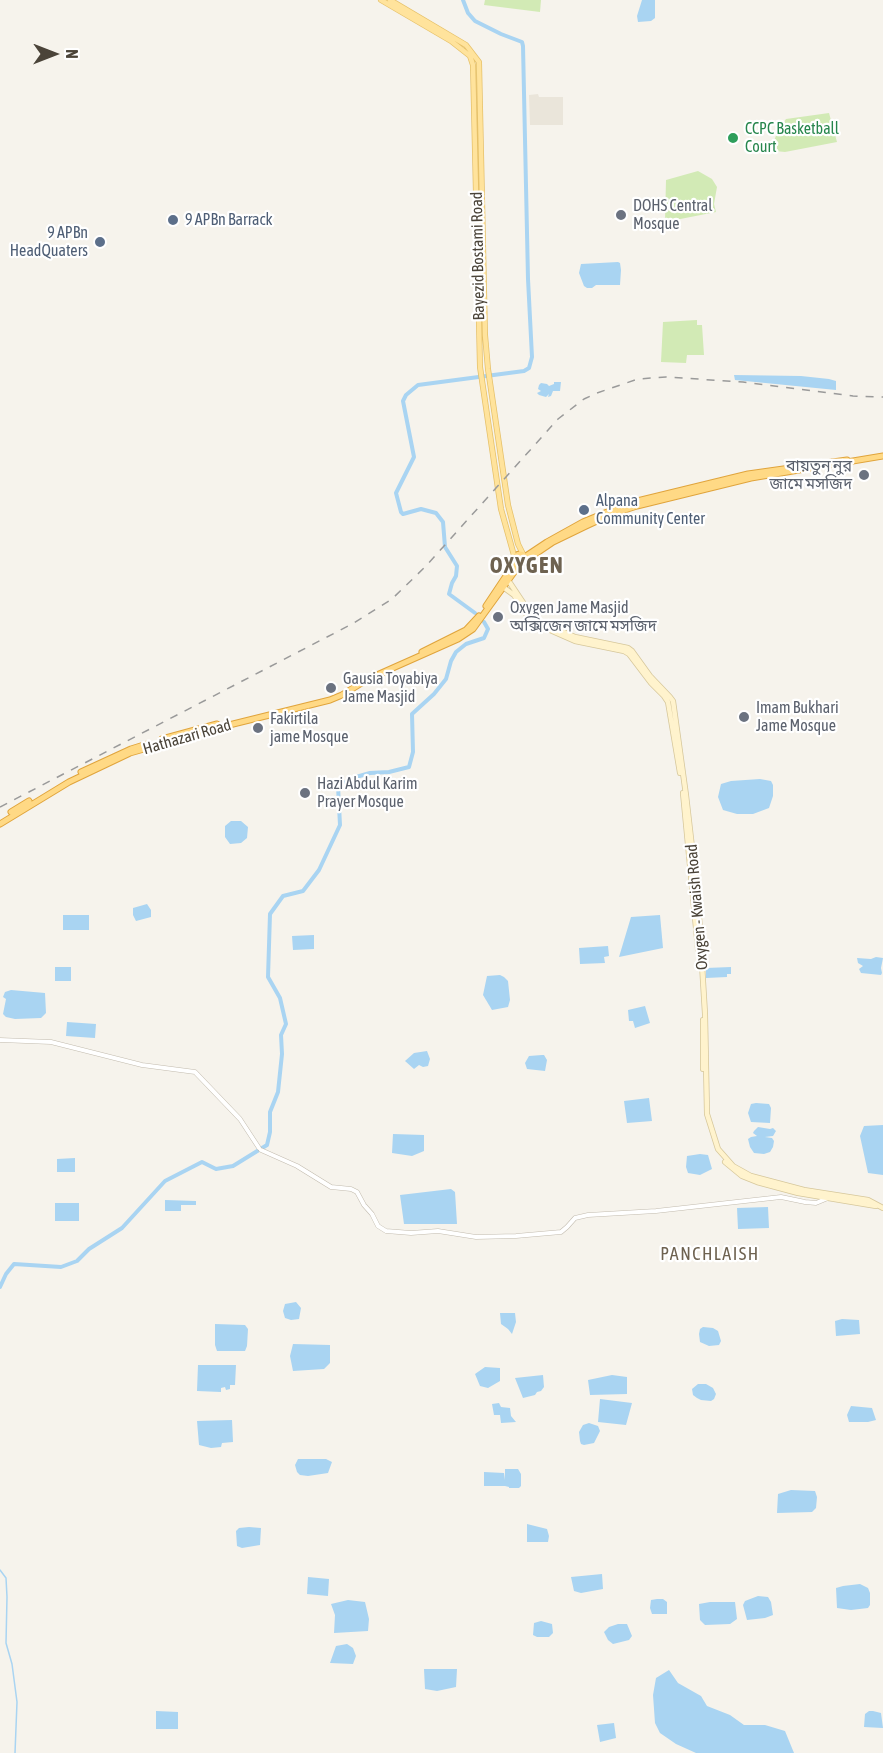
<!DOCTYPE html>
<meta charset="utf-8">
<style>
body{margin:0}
#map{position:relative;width:883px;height:1753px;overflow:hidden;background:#f6f3ec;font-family:"Asap Condensed",sans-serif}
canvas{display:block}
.north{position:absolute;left:24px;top:24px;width:60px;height:60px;-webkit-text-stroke:4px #fff;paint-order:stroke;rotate:90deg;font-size:16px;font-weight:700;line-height:24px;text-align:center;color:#4b4439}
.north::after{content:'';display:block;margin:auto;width:21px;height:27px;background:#4b4439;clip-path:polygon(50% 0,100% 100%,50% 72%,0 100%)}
</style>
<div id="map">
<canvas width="883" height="1753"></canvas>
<div class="north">N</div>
</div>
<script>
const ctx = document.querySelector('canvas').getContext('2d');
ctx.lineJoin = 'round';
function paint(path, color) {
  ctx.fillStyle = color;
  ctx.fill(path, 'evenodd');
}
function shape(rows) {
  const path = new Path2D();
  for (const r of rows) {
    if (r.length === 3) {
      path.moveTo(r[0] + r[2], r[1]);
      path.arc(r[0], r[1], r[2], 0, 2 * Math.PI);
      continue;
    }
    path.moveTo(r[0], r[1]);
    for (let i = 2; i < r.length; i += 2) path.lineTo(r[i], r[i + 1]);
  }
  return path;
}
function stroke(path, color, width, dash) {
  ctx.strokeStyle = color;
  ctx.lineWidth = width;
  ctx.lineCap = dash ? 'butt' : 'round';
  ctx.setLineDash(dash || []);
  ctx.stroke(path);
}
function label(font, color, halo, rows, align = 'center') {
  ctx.font = font + ' "Asap Condensed","Noto Sans Bengali",sans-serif';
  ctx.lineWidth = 4.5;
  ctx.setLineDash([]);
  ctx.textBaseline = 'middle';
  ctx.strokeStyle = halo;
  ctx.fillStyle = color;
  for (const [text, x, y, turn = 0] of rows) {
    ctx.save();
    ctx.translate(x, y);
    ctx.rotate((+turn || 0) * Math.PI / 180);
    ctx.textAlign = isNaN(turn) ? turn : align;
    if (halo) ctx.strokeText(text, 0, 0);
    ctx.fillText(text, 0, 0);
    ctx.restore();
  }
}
const residential = shape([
 [538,94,539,97,563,97,563,125,530,125,529,95]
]);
const green = shape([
 [485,0,541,0,540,12,484,5],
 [829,113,837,142,785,152,775,151,772,145,779,129,786,119],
 [698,171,712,179,717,187,714,204,716,212,665,222,666,180],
 [697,320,697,325,702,325,704,355,687,355,686,363,661,362,663,322]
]);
const water = shape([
 [642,0,655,0,655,18,651,21,638,22,637,16],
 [618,262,620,263,621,270,620,285,596,285,592,288,587,288,584,286,579,273,581,264],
 [734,375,801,376,829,379,836,381,836,390,735,380],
 [554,382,561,382,560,391,553,391,551,396,548,397,549,394,546,397,539,395,537,393,541,391,538,389,539,385,541,383,547,384,549,386,554,384],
 [760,779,771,781,773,785,773,796,769,808,753,814,737,814,723,810,718,797,721,784,731,781],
 [231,821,241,821,248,827,247,838,241,843,230,844,225,837,225,826],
 [147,904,151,910,151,917,136,921,133,915,133,908],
 [63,915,89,915,89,930,63,930],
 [660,915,663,948,619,957,631,917],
 [314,935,314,949,293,950,292,936],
 [608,946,609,956,604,957,605,963,580,964,579,948],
 [876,957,883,958,881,968,882,973,881,975,861,973,859,969,863,966,858,963,857,958,871,959],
 [55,967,71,967,71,981,55,981],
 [731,967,731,974,727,974,727,977,706,978,706,968],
 [500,975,504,977,508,981,510,1000,508,1007,492,1010,483,995,487,976],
 [11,990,45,993,46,1013,41,1018,15,1019,6,1017,3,1014,6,999,3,997,5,992],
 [645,1006,650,1023,635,1028,633,1021,629,1021,628,1010],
 [67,1022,96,1024,95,1038,66,1036],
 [427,1051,430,1059,428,1066,423,1067,419,1065,414,1069,405,1061,414,1053],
 [542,1055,544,1055,547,1060,545,1071,527,1069,525,1063,529,1056],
 [649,1098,652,1121,627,1123,624,1101],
 [756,1103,769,1104,771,1108,770,1123,751,1122,748,1113,751,1104],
 [883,1125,883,1175,868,1173,860,1136,864,1126],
 [758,1127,770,1129,773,1128,776,1131,773,1136,765,1137,772,1138,774,1141,773,1147,770,1152,764,1154,754,1153,750,1147,748,1139,751,1137,757,1136,753,1133,754,1131],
 [393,1134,424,1135,424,1151,412,1156,392,1153],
 [700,1154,708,1155,712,1169,700,1175,688,1173,686,1167,687,1156],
 [75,1158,75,1172,57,1172,57,1159],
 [451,1189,455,1192,457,1224,404,1224,400,1195],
 [165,1200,196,1201,196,1205,181,1205,181,1211,165,1211],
 [55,1203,79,1203,79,1221,55,1221],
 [768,1207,769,1228,738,1229,737,1208],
 [296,1302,301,1308,299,1319,291,1320,285,1318,283,1311,285,1304],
 [500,1313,515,1313,516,1322,512,1334,508,1329,501,1324],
 [842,1319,859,1320,860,1334,836,1336,835,1321],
 [215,1324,245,1325,248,1329,247,1346,245,1351,217,1351,215,1345],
 [703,1327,713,1328,718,1331,721,1341,719,1345,709,1346,700,1342,699,1334,700,1329],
 [293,1344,330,1345,330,1363,324,1369,293,1371,290,1356],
 [198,1365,236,1365,235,1385,230,1385,230,1389,226,1390,225,1387,221,1388,221,1392,197,1391],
 [485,1367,500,1368,500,1381,488,1388,480,1386,475,1374],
 [543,1375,544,1387,541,1391,537,1392,535,1395,523,1398,515,1378],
 [612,1375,627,1377,627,1394,590,1395,588,1380],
 [698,1384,706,1384,713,1388,716,1394,714,1399,711,1401,701,1400,697,1398,693,1395,692,1389],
 [600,1399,632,1403,626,1425,598,1422],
 [499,1403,501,1407,510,1408,511,1416,516,1422,501,1423,500,1415,494,1415,492,1404],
 [851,1406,872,1408,876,1420,868,1422,849,1422,847,1415],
 [232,1420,233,1442,222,1443,221,1447,211,1448,199,1445,197,1421],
 [589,1423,598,1426,600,1431,594,1443,584,1445,581,1444,580,1441,579,1432,583,1425],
 [298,1459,326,1459,332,1462,328,1473,308,1476,300,1475,297,1472,295,1465],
 [505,1469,518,1469,521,1474,521,1486,519,1488,509,1488,509,1487,505,1486,484,1486,484,1472,504,1473,505,1480],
 [791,1490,815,1491,817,1497,816,1508,812,1512,777,1513,778,1494],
 [527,1524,547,1529,549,1536,548,1542,527,1542],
 [249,1527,261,1528,260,1545,242,1548,237,1546,236,1531,239,1528],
 [602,1574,603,1589,581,1593,574,1591,571,1577],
 [308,1577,329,1579,328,1596,307,1594],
 [860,1584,868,1588,870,1593,870,1605,868,1608,851,1610,837,1608,836,1588,843,1586],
 [758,1596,768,1597,771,1602,773,1615,765,1618,747,1620,743,1605,745,1601],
 [657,1599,663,1599,667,1602,667,1614,652,1614,650,1608,651,1600],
 [348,1600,365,1602,369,1619,368,1631,334,1633,335,1615,331,1604],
 [710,1602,735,1602,737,1619,730,1624,705,1625,700,1620,699,1604],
 [541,1621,552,1624,553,1633,549,1637,537,1637,533,1635,534,1623],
 [618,1624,627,1624,632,1636,629,1640,613,1644,608,1640,604,1632,609,1627],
 [347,1644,353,1648,356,1656,353,1664,330,1663,336,1646],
 [424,1669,457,1669,456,1687,437,1691,425,1689],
 [669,1670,678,1683,701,1696,707,1706,730,1715,744,1725,765,1725,785,1731,794,1753,696,1753,676,1744,660,1733,655,1723,653,1695,656,1678],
 [156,1711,178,1712,178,1729,156,1729],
 [873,1711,881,1713,883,1728,864,1727,865,1714,869,1711],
 [614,1723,616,1738,600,1742,597,1725]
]);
const stream = shape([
 [0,1570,6,1578,7,1597,6,1643,12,1664,17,1702,15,1753]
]);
const canal = shape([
 [463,0,468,13,475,21,501,34,522,42,523,46,528,279,532,357,529,368,524,371,418,385,406,395,403,401,414,457,396,493,401,512,403,514,421,509,436,513,443,522,445,547,457,566,456,576,452,583,449,594,475,613],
 [0,1287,6,1274,14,1264,61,1267,77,1261,89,1249,122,1228,165,1181,202,1162,216,1169,233,1166,267,1145,270,1132,270,1112,278,1092,282,1054,281,1035,286,1024,280,998,268,977,270,914,283,896,303,891,319,870,340,825,338,786,356,777,370,773,389,772,409,767,413,752,412,714,434,694,446,679,451,661,456,652,466,644,484,638,488,629,484,622]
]);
const tertiary = shape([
 [0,1040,51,1042,142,1065,195,1072,240,1119,259,1148],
 [261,1150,297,1166,331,1187,351,1189,357,1192,364,1205,372,1214,378,1226,386,1231,411,1233,438,1231,476,1237,516,1236,561,1232,567,1227,575,1218,588,1215,656,1211,772,1198,781,1197,805,1202,816,1203,828,1198]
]);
const secondary = shape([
 [508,580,534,619,575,637,628,648,632,651,650,676,670,697,673,701,686,795,698,899,705,1014,707,1114,718,1149,733,1166,751,1176,804,1190,868,1200,883,1208],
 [503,587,514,595,530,620,534,623,575,641,624,651,629,654,651,683,664,696,668,702,680,773],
 [683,793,698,949],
 [703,1020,703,1069],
 [725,1162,742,1176,757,1182,798,1193,876,1206]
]);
const primary = shape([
 [381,0,451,41,470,56,473,65,480,367,501,509,515,559],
 [390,0,466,45,479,62,485,335,488,369,508,505,518,544,523,554]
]);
const trunk = shape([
 [520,559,5],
 [526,556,547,542,583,522,629,503,748,474,847,460],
 [525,561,553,542,586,526,612,514,637,506,751,478,883,456],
 [486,606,516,561],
 [422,652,466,630,479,616],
 [162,739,217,724],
 [81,772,131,749,147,744],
 [11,812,29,801],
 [0,824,69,782,130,753,221,727,330,700,342,695,368,679,458,639,473,629,520,564]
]);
const rail = shape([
 [0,807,352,624,392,599,426,566,558,419,584,399,597,393,638,379,666,377,743,382,853,396,883,397]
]);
const markers = [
 [733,138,6,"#2e9e5b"],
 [621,215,6,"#6b7280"],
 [173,220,6,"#5c6f8a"],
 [100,242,6,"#5c6f8a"],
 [864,475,6,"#6b7280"],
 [584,510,6,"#5c6f8a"],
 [498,617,6,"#6b7280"],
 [331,688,6,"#6b7280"],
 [744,717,6,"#6b7280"],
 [258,728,6,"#6b7280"],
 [305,793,6,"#6b7280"]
];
const leisureNames = [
 ["CCPC Basketball",745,129],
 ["Court",745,147]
];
const worshipNames = [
 ["DOHS Central",633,206],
 ["Mosque",633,224],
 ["বায়তুন্ নুর",852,466,"right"],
 ["জামে মসজিদ",852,484,"right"],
 ["Oxygen Jame Masjid",510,608],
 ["অক্সিজেন জামে মসজিদ",510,626],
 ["Gausia Toyabiya",343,679],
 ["Jame Masjid",343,697],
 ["Imam Bukhari",756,708],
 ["Jame Mosque",756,726],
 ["Fakirtila",270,719],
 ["jame Mosque",270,737],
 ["Hazi Abdul Karim",317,784],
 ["Prayer Mosque",317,802]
];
const serviceNames = [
 ["9 APBn Barrack",185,220],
 ["9 APBn",88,233,"right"],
 ["HeadQuaters",88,251,"right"],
 ["Alpana",596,501],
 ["Community Center",596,519]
];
const streetNames = [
 ["Bayezid Bostami Road",478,256,-91],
 ["Hathazari Road",187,737,-16],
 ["Oxygen - Kwaish Road",697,907,-95]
];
const neighbourhoodNames = [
 ["PANCHLAISH",710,1254]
];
const districtNames = [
 ["OXYGEN",527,566]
];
paint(residential, '#eae5da');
paint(green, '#d2eab5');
paint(water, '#a9d4f2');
stroke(stream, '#a9d4f2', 1.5);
stroke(canal, '#a9d4f2', 4);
stroke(tertiary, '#c2bbae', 5);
stroke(secondary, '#d6c79b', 6);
stroke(primary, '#e6c16a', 6);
stroke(trunk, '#e0a43c', 7);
stroke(tertiary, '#fff', 4);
stroke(secondary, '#fff3cd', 4.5);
stroke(primary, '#ffe39c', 4.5);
stroke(trunk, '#ffd985', 5);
stroke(rail, '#9a9a9a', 1.5, [8, 8]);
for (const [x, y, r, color] of markers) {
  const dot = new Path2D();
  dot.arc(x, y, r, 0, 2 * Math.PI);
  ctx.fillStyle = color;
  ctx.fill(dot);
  stroke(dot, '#fff', 2);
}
label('16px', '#27864d', '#fff', leisureNames, 'left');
label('16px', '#5b616d', '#fff', worshipNames, 'left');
label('16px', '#4e5e75', '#fff', serviceNames, 'left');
label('16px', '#4b4439', '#fff', streetNames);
ctx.letterSpacing = '1.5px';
label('18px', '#6e6250', '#fff', neighbourhoodNames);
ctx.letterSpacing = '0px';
ctx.letterSpacing = '1.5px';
label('bold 22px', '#6e6250', '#fff', districtNames);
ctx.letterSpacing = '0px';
</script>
